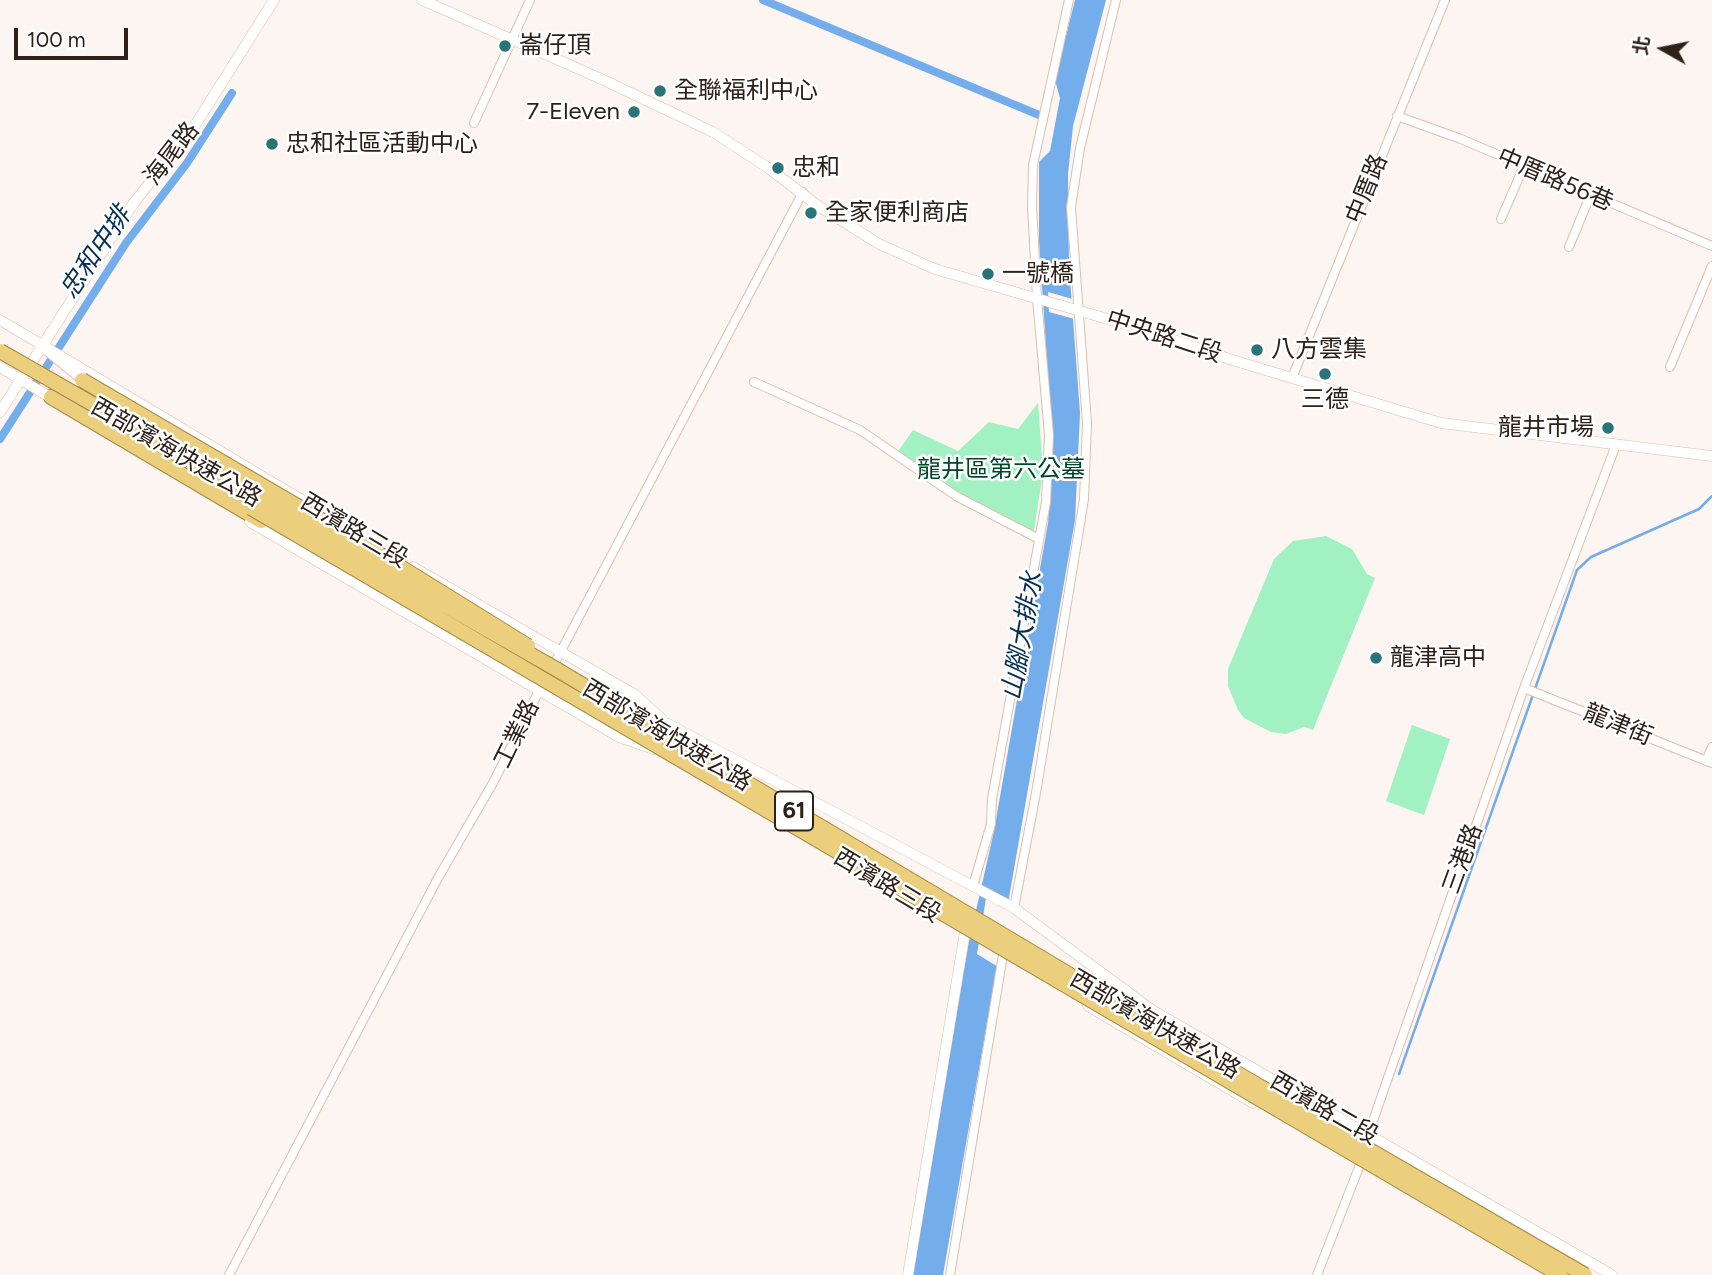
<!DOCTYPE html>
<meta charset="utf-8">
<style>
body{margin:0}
#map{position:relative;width:1712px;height:1275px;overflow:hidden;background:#fcf5f1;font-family:Figtree,"Noto Sans TC",sans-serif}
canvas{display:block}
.north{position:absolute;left:1628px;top:14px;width:70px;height:70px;-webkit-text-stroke:5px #fff;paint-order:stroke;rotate:279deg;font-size:19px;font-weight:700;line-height:28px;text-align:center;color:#2d2119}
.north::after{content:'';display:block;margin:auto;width:24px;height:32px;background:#2d2119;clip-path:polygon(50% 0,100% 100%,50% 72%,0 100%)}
.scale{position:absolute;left:14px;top:28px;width:114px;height:32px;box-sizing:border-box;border:4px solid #2d2119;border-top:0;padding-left:9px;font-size:21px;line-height:24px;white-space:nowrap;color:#2d2119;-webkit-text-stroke:5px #fff;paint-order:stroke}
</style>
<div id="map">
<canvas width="1712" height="1275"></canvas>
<div class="north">北</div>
<div class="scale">100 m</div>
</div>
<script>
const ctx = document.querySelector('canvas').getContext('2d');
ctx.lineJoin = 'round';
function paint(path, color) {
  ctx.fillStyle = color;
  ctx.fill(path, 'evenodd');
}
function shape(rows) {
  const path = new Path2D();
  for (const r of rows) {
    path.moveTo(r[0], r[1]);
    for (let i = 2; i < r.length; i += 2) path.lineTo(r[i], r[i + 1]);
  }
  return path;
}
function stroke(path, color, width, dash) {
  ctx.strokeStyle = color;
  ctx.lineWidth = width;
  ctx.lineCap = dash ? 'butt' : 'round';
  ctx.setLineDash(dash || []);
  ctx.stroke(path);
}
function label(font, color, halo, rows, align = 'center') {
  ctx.font = font + ' Figtree,"Noto Sans TC",sans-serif';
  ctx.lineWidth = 5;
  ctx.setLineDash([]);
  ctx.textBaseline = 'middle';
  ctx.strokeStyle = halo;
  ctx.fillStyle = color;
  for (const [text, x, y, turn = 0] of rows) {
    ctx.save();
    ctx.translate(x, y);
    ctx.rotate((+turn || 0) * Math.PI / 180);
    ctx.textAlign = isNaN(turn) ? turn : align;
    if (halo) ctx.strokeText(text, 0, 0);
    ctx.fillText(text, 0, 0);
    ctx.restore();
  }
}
const green = shape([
 [1038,403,1043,471,1034,531,1012,524,938,486,897,453,913,430,958,451,989,422,1018,429],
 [1326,536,1352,549,1367,574,1375,578,1313,730,1304,727,1286,734,1271,732,1244,718,1238,710,1228,686,1228,669,1274,559,1293,541],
 [1412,725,1450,739,1424,815,1386,801]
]);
const water = shape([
 [1075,0,1106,0,1073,126,1068,174,1069,266,1080,413,1075,520,943,1275,913,1275,968,946,994,831,1048,523,1053,451,1039,241,1039,162,1050,151,1060,98,1055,80]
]);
const pier = shape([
 [1048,292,1076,300,1078,320,1049,312],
 [987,892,1010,907,1000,968,977,954]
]);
const stream = shape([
 [1399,1074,1577,570,1591,557,1699,509,1712,496]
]);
const canal = shape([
 [763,0,1039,115],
 [0,439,126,243,187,163,232,93]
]);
const minor = shape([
 [1397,116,1461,139,1712,246],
 [474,123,530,0],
 [1501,219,1524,166],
 [1569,247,1590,196],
 [44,349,82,380],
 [1670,367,1712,266],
 [1292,378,1445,0],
 [754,382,860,430,956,496,1039,539],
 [551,670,803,192],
 [1524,688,1712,763],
 [1706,761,1712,747],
 [973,886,991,824,992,799,1046,502,1049,435,1037,298,1032,206,1033,165,1069,0],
 [1014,908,1036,793,1084,499,1087,423,1071,207,1080,148,1116,0],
 [1367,1138,1524,688,1616,445],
 [229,1275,438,878,494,781,541,687],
 [950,1275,1003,955],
 [1317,1275,1363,1157]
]);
const tertiary = shape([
 [422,0,597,77,713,132,767,167,817,205,879,244,935,269,1139,328,1229,359,1441,423,1712,456],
 [0,320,349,528],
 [0,367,53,399],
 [0,412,133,204,194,127,274,0],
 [250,522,619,737,654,749],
 [413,567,634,694,662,719],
 [464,624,511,652],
 [530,664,560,679],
 [641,714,668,724,1014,908,1152,1010,1612,1275],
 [1088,1006,1253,1103],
 [908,1275,965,932]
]);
const trunk = shape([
 [51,397,261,521]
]);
const trunkBridge = shape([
 [0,351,556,669,1161,1029,1585,1275],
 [82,380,386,558,528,646],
 [251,508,1560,1275]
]);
const markers = [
 [505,46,7,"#297379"],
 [660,91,7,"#297379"],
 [634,112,7,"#297379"],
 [272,144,7,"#297379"],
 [778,168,7,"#297379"],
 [811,213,7,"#297379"],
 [988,274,7,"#297379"],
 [1257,350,7,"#297379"],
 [1325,374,7,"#297379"],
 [1608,428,7,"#297379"],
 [1376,658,7,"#297379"]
];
const shields = [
 [794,811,38]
];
const shieldNames = [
 ["61",794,811]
];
const poiNames = [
 ["崙仔頂",519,46],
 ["全聯福利中心",674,91],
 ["7-Eleven",620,112,"right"],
 ["忠和社區活動中心",286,144],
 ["忠和",792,168],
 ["全家便利商店",825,213],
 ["一號橋",1002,274],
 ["八方雲集",1271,350],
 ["三德",1325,400,"center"],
 ["龍井市場",1594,428,"right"],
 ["龍津高中",1390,658]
];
const streetNames = [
 ["海尾路",172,154,-52],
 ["中厝路56巷",1555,180,23],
 ["中厝路",1367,189,-68],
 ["中央路二段",1164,337,18],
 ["西部濱海快速公路",176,453,30],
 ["西濱路三段",354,531,31],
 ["龍津街",1618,725,22],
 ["工業路",517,734,-64],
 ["西部濱海快速公路",667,736,31],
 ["三港路",1463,859,-70],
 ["西濱路三段",887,886,31],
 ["西部濱海快速公路",1155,1025,30],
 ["西濱路二段",1324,1109,30]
];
const parkNames = [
 ["龍井區第六公墓",1001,470]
];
const waterNames = [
 ["忠和中排",96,253,-56],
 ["山腳大排水",1023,636,-80]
];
paint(green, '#a1f1c2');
paint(water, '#74adeb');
paint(pier, '#fcf5f1');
stroke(stream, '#74adeb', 2.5);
stroke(canal, '#74adeb', 8);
stroke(minor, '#e0beab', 10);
stroke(tertiary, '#e0beab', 11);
stroke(trunk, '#a78a44', 16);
stroke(minor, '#fff', 8);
stroke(tertiary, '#fff', 10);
stroke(trunk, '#eccf7c', 14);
stroke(trunkBridge, '#a78a44', 16, []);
stroke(trunkBridge, '#eccf7c', 14);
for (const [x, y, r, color] of markers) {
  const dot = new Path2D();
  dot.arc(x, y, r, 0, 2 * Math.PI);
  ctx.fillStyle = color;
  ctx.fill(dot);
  stroke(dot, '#fff', 2.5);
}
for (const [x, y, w] of shields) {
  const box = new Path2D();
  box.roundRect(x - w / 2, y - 19.5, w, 39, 5);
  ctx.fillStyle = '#fff';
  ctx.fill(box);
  stroke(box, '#2d2119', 2);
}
label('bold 23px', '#2d2119', null, shieldNames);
label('24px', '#2d2119', '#fff', poiNames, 'left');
label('24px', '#2d2119', '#fff', streetNames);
label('24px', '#004729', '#fff', parkNames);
label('italic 26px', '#052f56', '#fff', waterNames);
</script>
